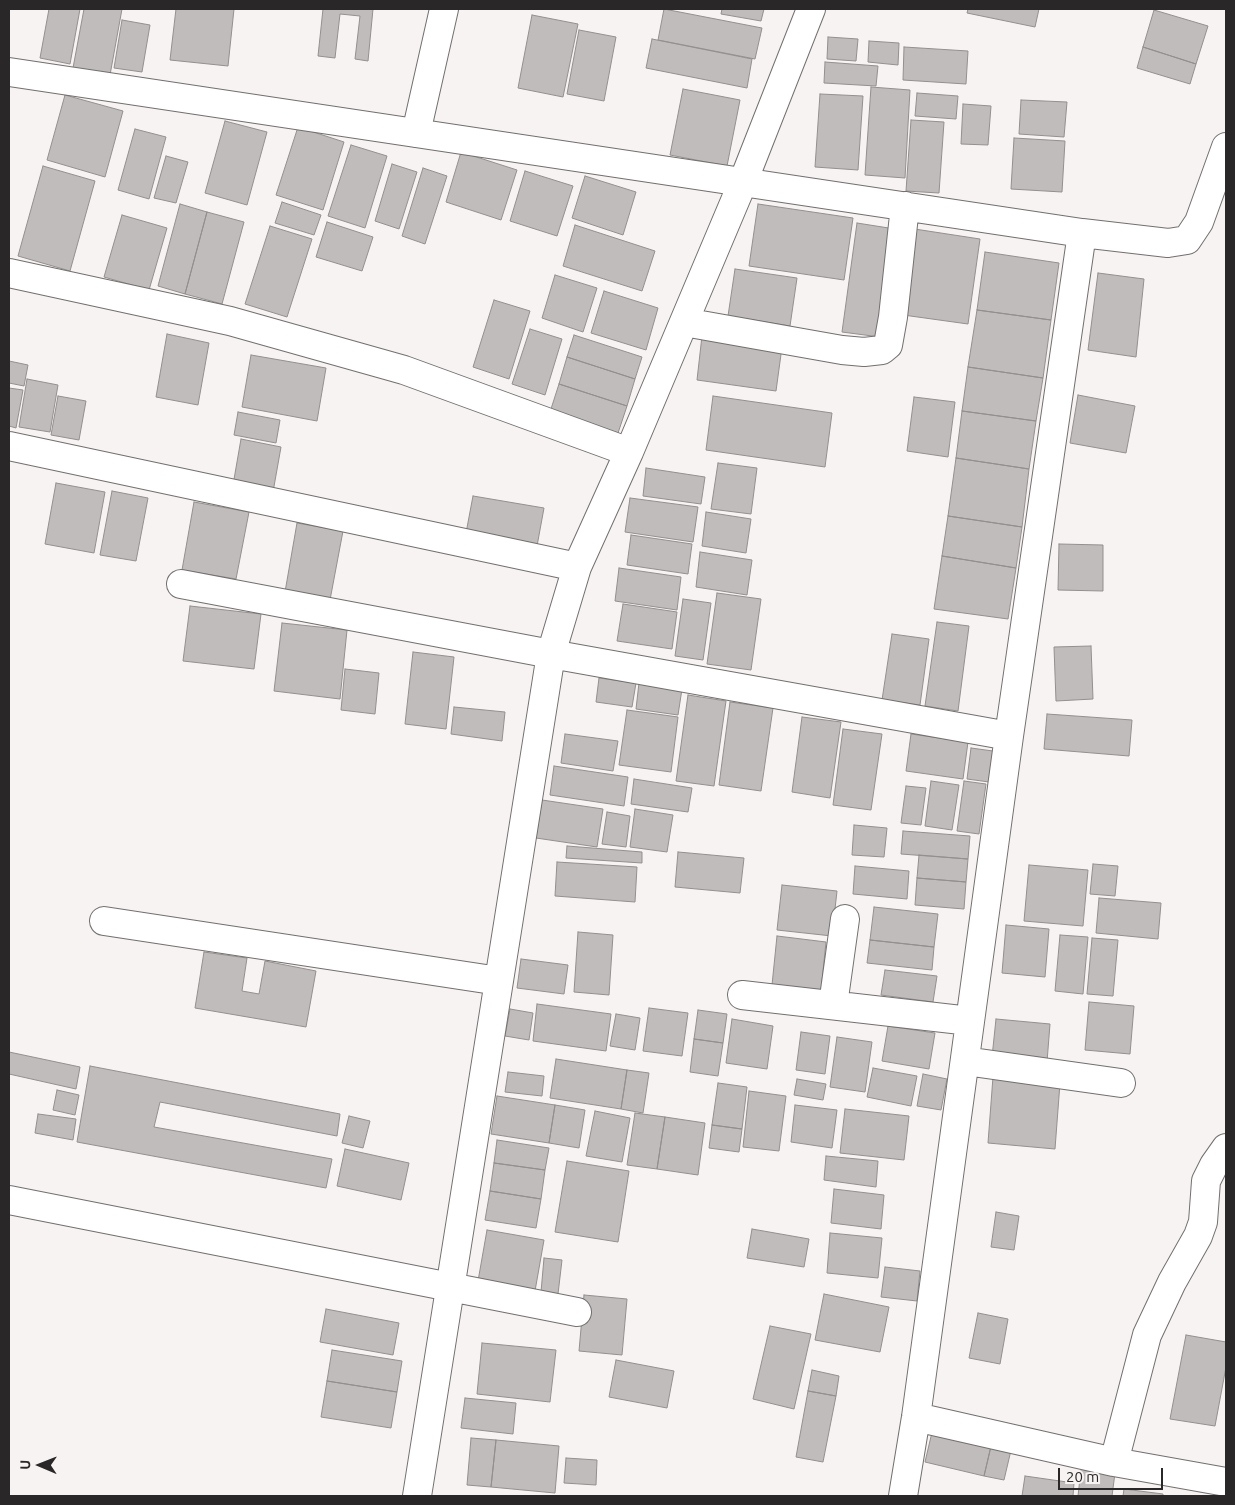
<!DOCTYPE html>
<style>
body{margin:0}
#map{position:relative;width:1235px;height:1505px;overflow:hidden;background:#f7f3f2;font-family:Ubuntu,sans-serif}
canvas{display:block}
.frame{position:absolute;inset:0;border:10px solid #292727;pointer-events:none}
.north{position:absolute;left:15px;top:1440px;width:50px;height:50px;-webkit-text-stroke:4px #f7f3f2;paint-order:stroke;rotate:271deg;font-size:14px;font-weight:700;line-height:20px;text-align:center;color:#292727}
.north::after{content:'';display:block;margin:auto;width:18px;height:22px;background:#292727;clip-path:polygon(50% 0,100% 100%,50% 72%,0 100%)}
.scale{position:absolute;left:1058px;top:1468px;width:105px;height:22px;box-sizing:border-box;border:2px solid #292727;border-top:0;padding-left:6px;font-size:15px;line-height:18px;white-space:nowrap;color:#292727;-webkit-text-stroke:4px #f7f3f2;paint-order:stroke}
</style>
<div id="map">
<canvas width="1235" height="1505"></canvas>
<div class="frame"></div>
<div class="north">U</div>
<div class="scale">20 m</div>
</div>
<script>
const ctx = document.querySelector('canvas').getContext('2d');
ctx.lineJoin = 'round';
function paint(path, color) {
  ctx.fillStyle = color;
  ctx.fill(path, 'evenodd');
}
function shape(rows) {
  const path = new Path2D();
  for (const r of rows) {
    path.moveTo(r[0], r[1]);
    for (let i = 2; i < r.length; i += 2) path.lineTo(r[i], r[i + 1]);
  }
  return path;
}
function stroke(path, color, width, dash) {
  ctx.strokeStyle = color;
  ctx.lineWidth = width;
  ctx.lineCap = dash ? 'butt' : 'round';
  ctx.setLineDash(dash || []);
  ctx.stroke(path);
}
const building = shape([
 [49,9,80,9,70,64,40,58,49,9],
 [84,9,122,9,110,75,73,68,84,9],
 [176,9,234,9,228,66,170,60,176,9],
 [323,9,373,9,368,61,355,59,360,16,340,14,335,58,318,56,323,9],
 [664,9,762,28,755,59,658,40,664,9],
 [722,9,764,9,761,21,721,14,722,9],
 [968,9,1039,9,1035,27,967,13,968,9],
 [1154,10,1208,26,1196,64,1143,47,1154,10],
 [532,15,578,24,563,97,518,88,532,15],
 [122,20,150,25,142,72,114,68,122,20],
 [579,30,616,37,604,101,567,94,579,30],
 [828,37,858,39,856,61,827,59,828,37],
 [652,39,752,59,747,88,646,68,652,39],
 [869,41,899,43,898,65,868,62,869,41],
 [904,47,968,51,966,84,903,80,904,47],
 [1143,47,1196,64,1190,84,1137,68,1143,47],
 [825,62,878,66,876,86,824,83,825,62],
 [871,87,910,90,905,178,865,175,871,87],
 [683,89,740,100,727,166,670,155,683,89],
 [917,93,958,96,956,119,915,116,917,93],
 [820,94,863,96,858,170,815,167,820,94],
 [65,95,123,111,105,177,47,160,65,95],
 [1021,100,1067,102,1064,137,1019,134,1021,100],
 [963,104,991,106,988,145,961,144,963,104],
 [911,120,944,122,939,193,906,191,911,120],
 [225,121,267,132,247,205,205,193,225,121],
 [298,127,344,142,323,210,276,195,298,127],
 [135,129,166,137,149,199,118,190,135,129],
 [1014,138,1065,141,1062,192,1011,189,1014,138],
 [351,145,387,156,365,228,328,216,351,145],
 [461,152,517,170,501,220,446,202,461,152],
 [166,156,188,162,176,203,154,198,166,156],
 [392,164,417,172,399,229,375,221,392,164],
 [43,166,95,181,70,271,18,256,43,166],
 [423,168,447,176,425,244,402,236,423,168],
 [525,171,573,186,557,236,510,221,525,171],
 [585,176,636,192,623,235,572,218,585,176],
 [282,202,321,215,314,235,275,223,282,202],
 [180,204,207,212,185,294,158,286,180,204],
 [758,204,853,218,844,280,749,266,758,204],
 [207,212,244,222,222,304,185,294,207,212],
 [122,215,167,228,149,290,104,277,122,215],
 [327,222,373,237,362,271,316,257,327,222],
 [857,223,895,229,880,337,842,332,857,223],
 [575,225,655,251,642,291,563,266,575,225],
 [270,226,312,239,287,317,245,304,270,226],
 [908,228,980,239,968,324,896,314,908,228],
 [985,252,1059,263,1051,320,977,310,985,252],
 [735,269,797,278,790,326,728,316,735,269],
 [1098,273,1144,279,1136,357,1088,350,1098,273],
 [555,275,597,288,583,332,542,318,555,275],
 [604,291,658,308,646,350,591,333,604,291],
 [494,300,530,311,509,379,473,367,494,300],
 [977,310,1051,320,1043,378,968,367,977,310],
 [530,329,562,339,545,395,512,384,530,329],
 [167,334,209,343,198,405,156,397,167,334],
 [574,335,642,357,635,379,567,357,574,335],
 [702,336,782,347,776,391,697,380,702,336],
 [251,355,326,368,317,421,242,407,251,355],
 [567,357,635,379,627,406,559,384,567,357],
 [9,361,28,365,24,386,9,383,9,361],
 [968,367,1043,378,1036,421,962,411,968,367],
 [27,379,58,385,50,432,19,427,27,379],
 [559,384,627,406,618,433,550,412,559,384],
 [9,388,23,390,16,428,9,426,9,388],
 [1078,395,1135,406,1126,453,1070,443,1078,395],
 [58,396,86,401,79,440,51,435,58,396],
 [713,396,832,413,825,467,706,450,713,396],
 [914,397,955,402,948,457,907,451,914,397],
 [962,411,1036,421,1029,469,956,458,962,411],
 [238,412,280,420,276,443,234,435,238,412],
 [241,439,281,447,273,492,233,485,241,439],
 [956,458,1029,469,1022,527,948,516,956,458],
 [718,463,757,468,751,514,711,509,718,463],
 [646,468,705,477,701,504,643,496,646,468],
 [56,483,105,492,94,553,45,544,56,483],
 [112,491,148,498,136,561,100,555,112,491],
 [473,496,544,508,537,546,466,533,473,496],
 [630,498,698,507,693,542,625,532,630,498],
 [194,502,249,512,236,579,182,570,194,502],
 [706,512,751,519,746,553,702,546,706,512],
 [948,516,1022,527,1016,568,942,556,948,516],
 [297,523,343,531,330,600,285,592,297,523],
 [631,535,692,544,688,574,627,565,631,535],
 [1059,544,1103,545,1103,591,1058,590,1059,544],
 [700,552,752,560,747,595,696,587,700,552],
 [942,556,1016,568,1008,619,934,609,942,556],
 [619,568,681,577,677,610,615,601,619,568],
 [717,593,761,599,751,670,707,664,717,593],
 [683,599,711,603,703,660,675,656,683,599],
 [623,604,677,612,672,649,617,641,623,604],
 [190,606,261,614,254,669,183,661,190,606],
 [937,622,969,626,958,711,925,706,937,622],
 [282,623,347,630,340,699,274,691,282,623],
 [892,634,929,639,920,705,882,700,892,634],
 [1091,646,1093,699,1056,701,1054,647,1091,646],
 [413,652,454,657,446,729,405,724,413,652],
 [345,669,379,673,375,714,341,710,345,669],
 [599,678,636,683,632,707,596,702,599,678],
 [639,683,682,689,678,715,636,709,639,683],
 [688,695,726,701,714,786,676,781,688,695],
 [730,702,773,708,761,791,719,785,730,702],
 [454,707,505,712,502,741,451,734,454,707],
 [627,710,678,717,671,772,619,765,627,710],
 [1047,714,1132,720,1129,756,1044,749,1047,714],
 [802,717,841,722,830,798,792,792,802,717],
 [843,729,882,734,871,810,833,805,843,729],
 [565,734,618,741,613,771,561,763,565,734],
 [911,734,968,742,963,779,906,771,911,734],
 [971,748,993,751,989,782,967,779,971,748],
 [554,766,628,777,624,806,550,795,554,766],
 [634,779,692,788,688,812,631,804,634,779],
 [931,781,959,785,952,830,925,826,931,781],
 [964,781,986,784,979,834,957,831,964,781],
 [906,786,926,788,921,825,901,823,906,786],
 [542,800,603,809,597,847,536,838,542,800],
 [635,809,673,815,667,852,630,847,635,809],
 [607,812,630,816,626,847,602,844,607,812],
 [854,825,887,828,884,857,852,855,854,825],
 [903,831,970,836,968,859,901,854,903,831],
 [567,846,642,852,642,863,566,858,567,846],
 [678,852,744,858,740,893,675,887,678,852],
 [919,855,968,859,966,882,917,878,919,855],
 [557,862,637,867,635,902,555,896,557,862],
 [1093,864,1118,866,1115,896,1090,894,1093,864],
 [1029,865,1088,870,1083,926,1024,921,1029,865],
 [855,866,909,871,907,899,853,894,855,866],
 [917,878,966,882,964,909,915,905,917,878],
 [782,885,837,891,832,936,777,930,782,885],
 [1099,898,1161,903,1158,939,1096,933,1099,898],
 [874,907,938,914,934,947,870,940,874,907],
 [1006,925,1049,929,1045,977,1002,973,1006,925],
 [578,932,613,935,609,995,574,992,578,932],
 [1060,935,1088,937,1083,994,1055,991,1060,935],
 [777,936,826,942,821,991,772,985,777,936],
 [1092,938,1118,940,1113,996,1087,994,1092,938],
 [870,940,934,947,932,970,867,963,870,940],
 [204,952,247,958,242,991,259,994,265,961,316,971,306,1027,195,1008,204,952],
 [521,959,568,965,564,994,517,988,521,959],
 [885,970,937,976,933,1002,881,995,885,970],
 [1089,1002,1134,1006,1130,1054,1085,1050,1089,1002],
 [537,1004,611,1014,606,1051,533,1041,537,1004],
 [649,1008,688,1013,682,1056,643,1051,649,1008],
 [510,1009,533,1013,529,1040,505,1036,510,1009],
 [698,1010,727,1014,723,1043,694,1039,698,1010],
 [616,1014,640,1018,635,1050,610,1046,616,1014],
 [732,1019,773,1026,767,1069,726,1063,732,1019],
 [996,1019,1050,1024,1047,1062,992,1057,996,1019],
 [888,1026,935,1033,929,1069,882,1061,888,1026],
 [801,1032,830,1036,825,1074,796,1070,801,1032],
 [837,1037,872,1042,865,1092,830,1087,837,1037],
 [694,1039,723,1043,718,1076,690,1072,694,1039],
 [9,1052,80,1067,76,1089,9,1074,9,1052],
 [556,1059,627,1070,621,1109,550,1098,556,1059],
 [90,1066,340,1114,337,1136,160,1102,154,1127,332,1159,326,1188,77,1142,90,1066],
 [873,1068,917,1076,911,1106,867,1097,873,1068],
 [627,1070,649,1073,643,1113,621,1109,627,1070],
 [508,1072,544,1076,542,1096,505,1092,508,1072],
 [923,1074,947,1079,941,1110,917,1106,923,1074],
 [993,1077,1060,1083,1055,1149,988,1143,993,1077],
 [797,1079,826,1084,823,1100,794,1095,797,1079],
 [718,1083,747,1087,742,1129,712,1125,718,1083],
 [57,1090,79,1095,75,1115,53,1110,57,1090],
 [749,1091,786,1096,779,1151,743,1147,749,1091],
 [497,1096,555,1105,549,1143,491,1134,497,1096],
 [555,1105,585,1110,579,1148,549,1143,555,1105],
 [795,1105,837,1110,832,1148,791,1142,795,1105],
 [845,1109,909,1116,904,1160,840,1153,845,1109],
 [595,1111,630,1118,622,1162,586,1156,595,1111],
 [635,1113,665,1117,657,1169,627,1165,635,1113],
 [38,1114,76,1119,73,1140,35,1133,38,1114],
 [349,1116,370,1121,363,1148,342,1143,349,1116],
 [665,1117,705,1123,698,1175,657,1169,665,1117],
 [712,1125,742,1129,739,1152,709,1148,712,1125],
 [497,1140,549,1148,545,1170,494,1163,497,1140],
 [345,1149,409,1163,401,1200,337,1186,345,1149],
 [826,1156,878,1161,876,1187,824,1180,826,1156],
 [567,1161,629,1171,618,1242,555,1232,567,1161],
 [494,1163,545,1170,541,1199,490,1191,494,1163],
 [834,1189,884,1195,881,1229,831,1223,834,1189],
 [490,1191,541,1199,536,1228,485,1220,490,1191],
 [996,1212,1019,1216,1014,1250,991,1247,996,1212],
 [752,1229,809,1239,804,1267,747,1258,752,1229],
 [487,1230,544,1240,535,1291,478,1281,487,1230],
 [830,1233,882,1238,878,1278,827,1273,830,1233],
 [544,1258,562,1260,558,1294,541,1292,544,1258],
 [885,1267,920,1271,917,1301,881,1297,885,1267],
 [824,1294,889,1307,880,1352,815,1340,824,1294],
 [584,1295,627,1299,622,1355,579,1351,584,1295],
 [326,1309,399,1323,393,1355,320,1342,326,1309],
 [978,1313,1008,1319,1000,1364,969,1358,978,1313],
 [770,1326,811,1334,794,1409,753,1399,770,1326],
 [1186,1335,1226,1342,1226,1367,1215,1426,1170,1419,1186,1335],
 [482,1343,556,1350,550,1402,477,1394,482,1343],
 [332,1350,402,1361,397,1392,327,1381,332,1350],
 [616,1360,674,1371,667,1408,609,1397,616,1360],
 [812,1370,839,1376,836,1396,808,1391,812,1370],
 [327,1381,397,1392,391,1428,321,1417,327,1381],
 [808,1391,836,1396,823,1462,796,1457,808,1391],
 [465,1398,516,1403,513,1434,461,1428,465,1398],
 [933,1428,992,1442,984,1476,925,1462,933,1428],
 [471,1438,496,1440,491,1487,467,1485,471,1438],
 [496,1440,559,1446,555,1493,491,1487,496,1440],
 [992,1442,1012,1446,1004,1480,984,1476,992,1442],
 [566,1458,597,1460,596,1485,564,1483,566,1458],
 [1081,1469,1115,1473,1112,1496,1078,1496,1081,1469],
 [1025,1476,1074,1483,1073,1496,1022,1496,1025,1476],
 [1124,1489,1163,1494,1163,1496,1123,1496,1124,1489]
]);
const minor = shape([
 [9,72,1082,233,1168,243,1187,240,1199,222,1226,147],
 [416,133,444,9],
 [9,273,230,321,404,370,629,452],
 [684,322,842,350,864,352,882,350,888,345,893,317,905,206],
 [9,446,577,567],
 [181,584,551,654,1009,736],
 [104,921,499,981],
 [742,995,970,1021],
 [833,1005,845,919],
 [965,1061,1121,1083],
 [9,1200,577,1312],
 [916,1417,1114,1462,1226,1482],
 [1114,1462,1147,1335,1172,1282,1198,1236,1203,1222,1206,1181,1214,1165,1226,1148],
 [417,1496,551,654,577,567,629,452,743,182,811,9],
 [903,1496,916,1417,1009,736,1082,233]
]);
paint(building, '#c1bcbc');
stroke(building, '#938f8e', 1);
stroke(minor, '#736f6e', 30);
stroke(minor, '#fff', 28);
</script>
